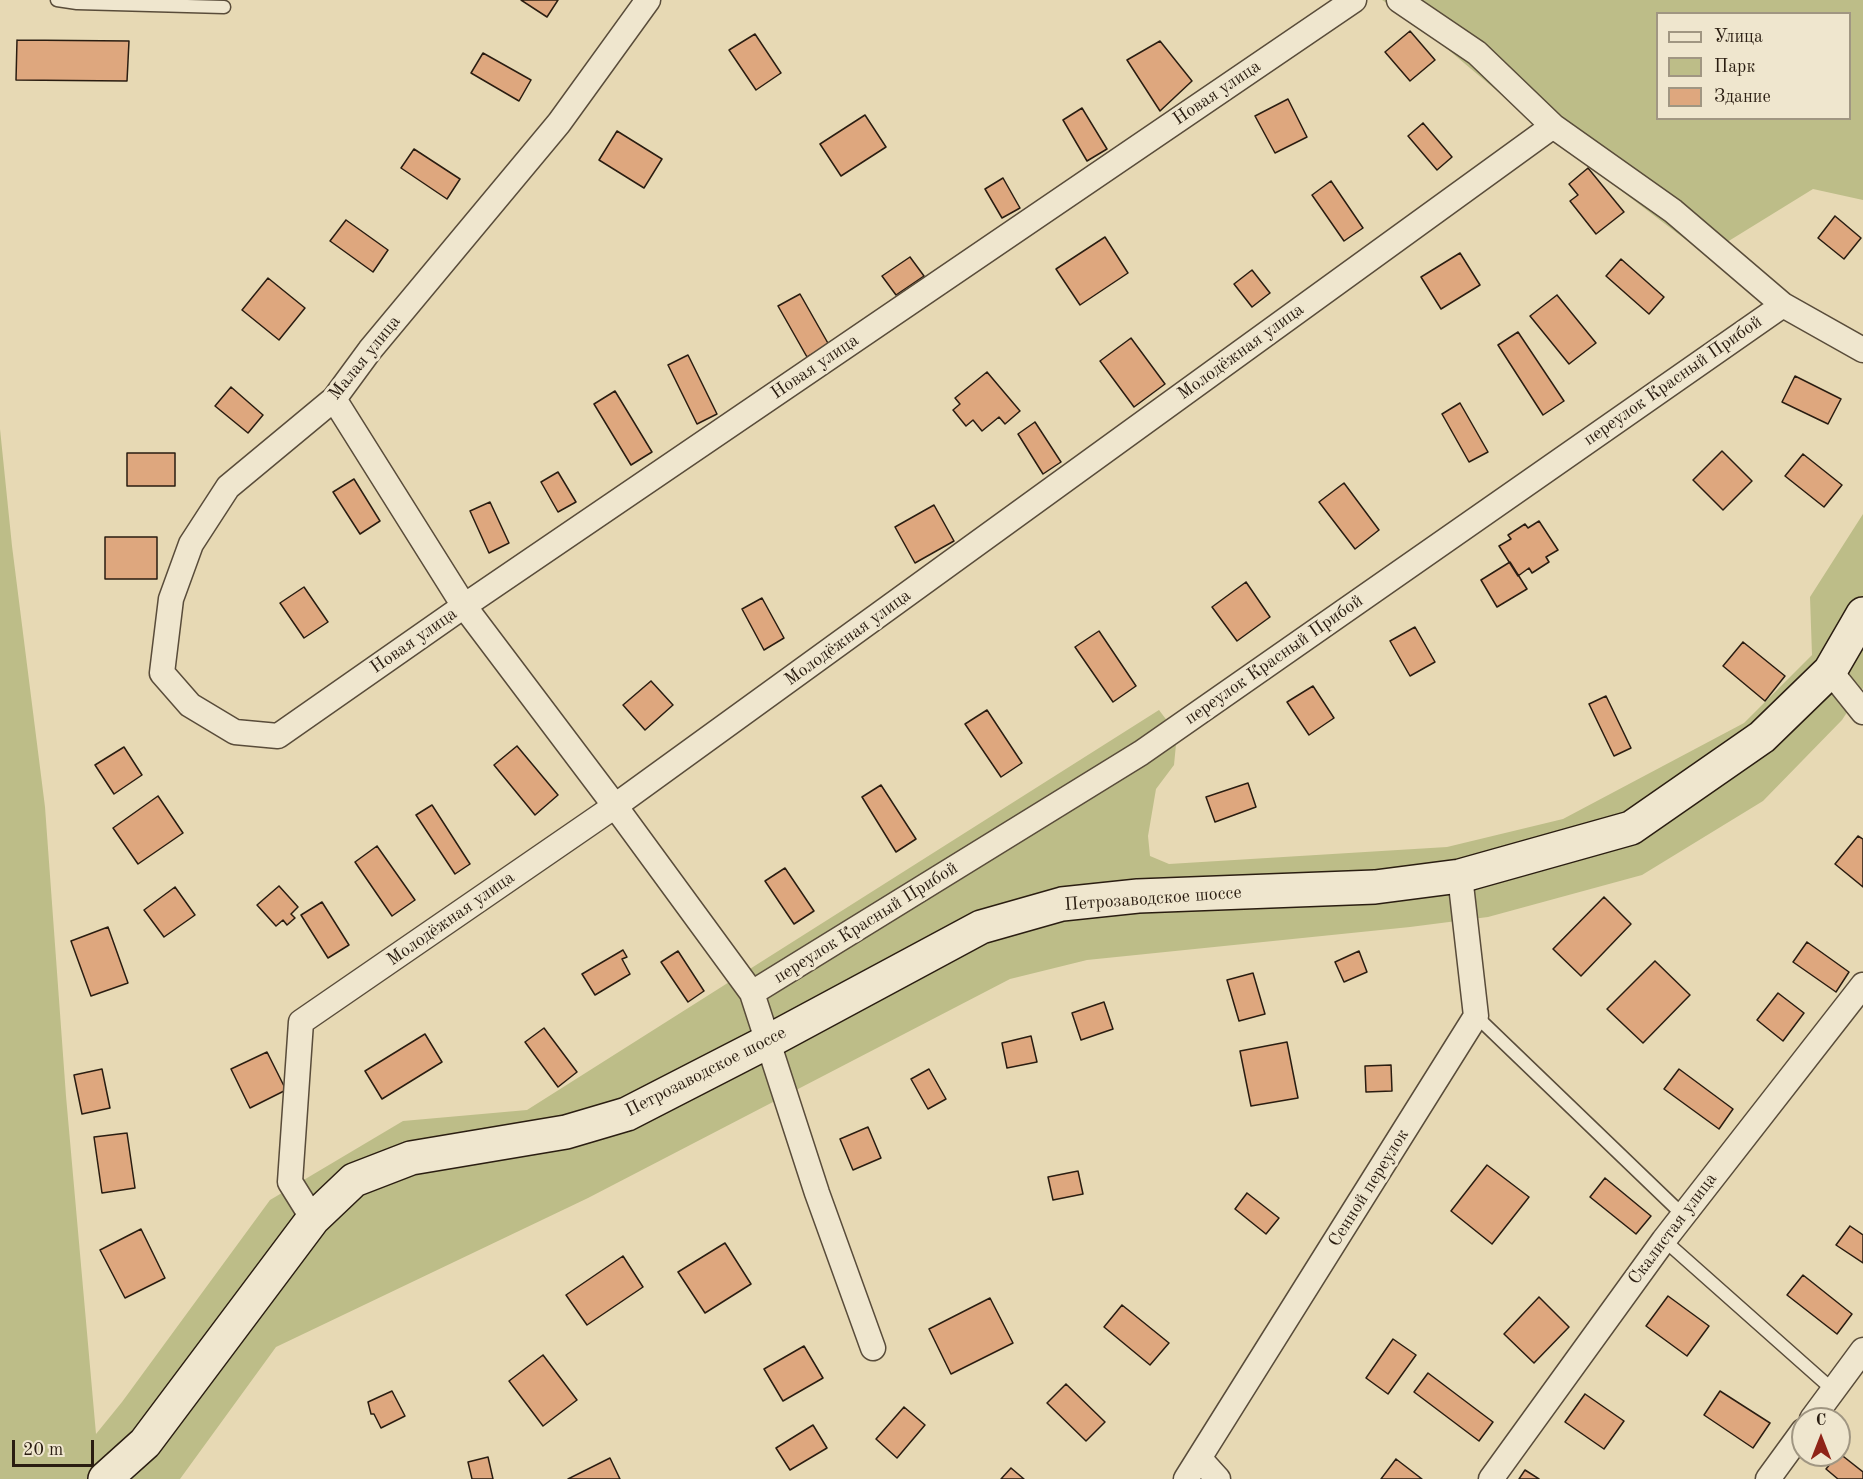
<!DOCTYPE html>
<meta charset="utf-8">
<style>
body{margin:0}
#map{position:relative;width:1863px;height:1479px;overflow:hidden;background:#e7d9b4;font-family:"Old Standard TT",serif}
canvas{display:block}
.legend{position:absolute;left:1656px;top:12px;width:195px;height:108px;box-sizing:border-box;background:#efe6ce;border:2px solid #a09682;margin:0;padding:8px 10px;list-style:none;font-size:18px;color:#2a1d11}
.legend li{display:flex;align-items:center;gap:12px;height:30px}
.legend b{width:30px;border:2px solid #a09682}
.north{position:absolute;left:1791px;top:1407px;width:60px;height:60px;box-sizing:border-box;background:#efe6ce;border:2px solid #a09682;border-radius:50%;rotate:0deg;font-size:16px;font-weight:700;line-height:24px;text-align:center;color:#2a1d11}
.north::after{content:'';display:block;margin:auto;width:21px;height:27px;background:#8f2418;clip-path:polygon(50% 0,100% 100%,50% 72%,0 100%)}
.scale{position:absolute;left:12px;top:1440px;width:82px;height:27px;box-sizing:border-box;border:3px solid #2a1d11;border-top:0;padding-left:8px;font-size:18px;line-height:21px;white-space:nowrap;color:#2a1d11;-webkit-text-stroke:4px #efe6ce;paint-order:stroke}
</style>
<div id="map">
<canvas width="1863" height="1479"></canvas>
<ul class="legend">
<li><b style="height:8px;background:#efe6ce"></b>Улица</li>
<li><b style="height:16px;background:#bdbd88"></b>Парк</li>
<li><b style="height:16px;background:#dea77e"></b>Здание</li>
</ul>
<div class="north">С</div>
<div class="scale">20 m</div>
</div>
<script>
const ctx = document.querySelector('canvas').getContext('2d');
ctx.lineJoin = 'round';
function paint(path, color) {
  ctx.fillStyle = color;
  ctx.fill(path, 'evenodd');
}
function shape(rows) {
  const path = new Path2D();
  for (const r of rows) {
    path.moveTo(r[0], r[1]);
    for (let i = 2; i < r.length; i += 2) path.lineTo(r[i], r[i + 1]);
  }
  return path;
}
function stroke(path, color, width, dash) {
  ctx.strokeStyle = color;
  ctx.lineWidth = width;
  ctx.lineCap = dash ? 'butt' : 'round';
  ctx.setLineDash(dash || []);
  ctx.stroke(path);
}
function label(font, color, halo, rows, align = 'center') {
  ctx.font = font + ' "Old Standard TT",serif';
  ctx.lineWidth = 6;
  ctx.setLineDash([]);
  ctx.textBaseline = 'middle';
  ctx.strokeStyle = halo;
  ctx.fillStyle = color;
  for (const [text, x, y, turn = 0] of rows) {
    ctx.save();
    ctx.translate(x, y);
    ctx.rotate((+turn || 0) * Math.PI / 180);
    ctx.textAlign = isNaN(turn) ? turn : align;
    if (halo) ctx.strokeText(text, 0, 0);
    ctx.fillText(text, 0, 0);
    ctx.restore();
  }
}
const green = shape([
 [1382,0,1863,0,1863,200,1813,189,1706,255,1561,145,1412,19],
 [1658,14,1850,14,1850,118,1658,118],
 [0,429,12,546,45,807,66,1096,96,1434,122,1402,270,1200,403,1121,527,1110,1159,710,1177,734,1174,765,1156,789,1148,836,1150,856,1169,864,1447,847,1563,819,1744,723,1812,655,1810,597,1863,514,1863,688,1842,720,1763,801,1642,875,1488,917,1410,927,1087,960,1010,979,588,1198,276,1347,180,1479,0,1479]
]);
const building = shape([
 [521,0,558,0,547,17,521,0],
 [1410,31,1435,60,1410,81,1385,52,1410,31],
 [755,34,781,73,756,90,729,50,755,34],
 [17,40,129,41,127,81,16,80,17,40],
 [1160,41,1192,81,1160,111,1127,60,1160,41],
 [483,53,531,80,519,101,471,73,483,53],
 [1288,99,1307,137,1275,153,1255,116,1288,99],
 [1082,108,1107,149,1087,161,1063,120,1082,108],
 [865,115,886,147,841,176,820,144,865,115],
 [1423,123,1452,157,1437,170,1408,136,1423,123],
 [617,131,662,159,644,188,599,160,617,131],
 [414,149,460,179,447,199,401,168,414,149],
 [1588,168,1624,212,1596,234,1570,201,1578,195,1569,184,1588,168],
 [1003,178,1020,208,1002,218,985,189,1003,178],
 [1331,181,1363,228,1344,241,1312,195,1331,181],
 [1835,216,1861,238,1844,259,1818,238,1835,216],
 [346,220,388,250,373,272,330,241,346,220],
 [1105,237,1128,273,1080,305,1056,269,1105,237],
 [1460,253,1480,285,1441,309,1421,277,1460,253],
 [910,257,924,276,896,295,882,276,910,257],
 [1621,259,1664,297,1649,314,1606,276,1621,259],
 [1252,270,1270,293,1252,307,1234,284,1252,270],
 [268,278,305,308,279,340,242,310,268,278],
 [800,294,829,345,807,357,778,306,800,294],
 [1557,295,1596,343,1569,364,1530,316,1557,295],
 [1518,332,1564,401,1543,415,1498,345,1518,332],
 [1131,338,1165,384,1134,407,1100,361,1131,338],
 [688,355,717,414,697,424,668,365,688,355],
 [987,372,1020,411,1005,424,999,417,982,431,973,420,966,426,953,410,960,404,955,398,987,372],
 [1795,376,1841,399,1828,424,1782,402,1795,376],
 [231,387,263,415,248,433,215,406,231,387],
 [615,391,652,452,631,465,594,404,615,391],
 [1460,403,1488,452,1469,462,1442,414,1460,403],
 [1035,422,1061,462,1043,474,1018,434,1035,422],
 [1722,451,1752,481,1723,510,1693,480,1722,451],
 [127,453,175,453,175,486,127,486,127,453],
 [1803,454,1842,485,1824,507,1785,476,1803,454],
 [558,472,576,502,558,512,541,482,558,472],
 [354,479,380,521,360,534,333,492,354,479],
 [1344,483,1379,530,1355,549,1319,502,1344,483],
 [490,502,509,543,489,553,470,511,490,502],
 [934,505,954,541,915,563,895,527,934,505],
 [1539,521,1558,550,1546,557,1549,562,1532,573,1529,568,1518,576,1499,546,1511,539,1508,535,1525,524,1528,528,1539,521],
 [105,537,157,537,157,579,105,579,105,537],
 [1510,562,1527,589,1497,607,1481,580,1510,562],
 [1246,582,1270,617,1237,641,1212,607,1246,582],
 [304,587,328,622,304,638,280,603,304,587],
 [762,598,784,638,764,650,742,609,762,598],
 [1415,627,1435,662,1410,676,1390,641,1415,627],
 [1099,631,1136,686,1113,702,1075,647,1099,631],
 [1743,642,1785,676,1765,701,1723,666,1743,642],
 [651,681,673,705,645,730,623,705,651,681],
 [1313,686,1334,718,1309,735,1287,702,1313,686],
 [1606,696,1631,748,1614,756,1589,704,1606,696],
 [987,710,1022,763,1001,777,965,724,987,710],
 [517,746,558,795,535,815,494,765,517,746],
 [124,747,142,775,114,794,95,765,124,747],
 [1248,783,1256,807,1215,822,1206,797,1248,783],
 [881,785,916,839,896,852,862,797,881,785],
 [158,796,183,833,138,864,113,828,158,796],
 [432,805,470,864,455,874,416,815,432,805],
 [1858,836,1863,839,1863,887,1835,864,1858,836],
 [377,846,415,900,392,916,355,862,377,846],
 [785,868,814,911,794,924,765,881,785,868],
 [279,886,298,907,291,914,295,918,287,925,283,920,276,926,257,905,279,886],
 [175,887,195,915,164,937,144,910,175,887],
 [1604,897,1631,924,1581,976,1553,949,1604,897],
 [322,902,349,945,328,958,301,915,322,902],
 [108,927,128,983,91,996,71,941,108,927],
 [1807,942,1849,972,1836,992,1793,962,1807,942],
 [623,950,627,957,622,959,630,974,595,995,582,974,623,950],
 [678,951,704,991,688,1002,661,962,678,951],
 [1359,951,1367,972,1344,982,1335,962,1359,951],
 [1655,961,1690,995,1643,1043,1607,1009,1655,961],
 [1253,973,1265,1014,1239,1021,1227,980,1253,973],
 [1778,993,1804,1013,1783,1041,1757,1020,1778,993],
 [1104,1002,1113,1029,1081,1040,1072,1013,1104,1002],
 [544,1028,577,1072,558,1087,525,1042,544,1028],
 [425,1034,442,1062,382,1099,365,1071,425,1034],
 [1031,1036,1037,1062,1007,1068,1002,1043,1031,1036],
 [1287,1042,1298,1098,1251,1106,1240,1051,1287,1042],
 [267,1052,286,1090,250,1108,231,1069,267,1052],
 [1391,1065,1392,1091,1366,1092,1365,1066,1391,1065],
 [102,1069,110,1108,82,1114,74,1075,102,1069],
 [929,1069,946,1099,928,1109,911,1079,929,1069],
 [1679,1069,1733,1109,1719,1129,1664,1089,1679,1069],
 [868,1127,881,1158,853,1170,840,1139,868,1127],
 [127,1133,135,1188,102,1193,94,1137,127,1133],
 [1487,1165,1529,1197,1492,1244,1451,1211,1487,1165],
 [1078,1171,1083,1194,1053,1200,1048,1177,1078,1171],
 [1605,1178,1651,1216,1636,1234,1590,1197,1605,1178],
 [1247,1193,1279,1218,1266,1234,1235,1209,1247,1193],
 [1850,1226,1863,1235,1863,1263,1836,1245,1850,1226],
 [141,1229,165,1278,125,1298,100,1250,141,1229],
 [725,1243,751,1284,705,1313,678,1272,725,1243],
 [623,1256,643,1287,587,1325,566,1295,623,1256],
 [1803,1275,1852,1314,1837,1334,1787,1295,1803,1275],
 [1668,1296,1709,1326,1687,1356,1646,1326,1668,1296],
 [1539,1297,1569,1327,1534,1363,1504,1334,1539,1297],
 [990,1298,1013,1343,951,1374,929,1329,990,1298],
 [1122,1305,1169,1343,1150,1365,1104,1327,1122,1305],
 [1393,1339,1416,1355,1388,1394,1366,1378,1393,1339],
 [804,1346,823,1378,783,1401,764,1369,804,1346],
 [543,1355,577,1400,543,1426,509,1381,543,1355],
 [1428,1373,1493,1422,1479,1441,1414,1392,1428,1373],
 [1066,1384,1105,1422,1086,1441,1047,1403,1066,1384],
 [392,1391,405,1416,381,1428,374,1414,371,1414,368,1402,392,1391],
 [1720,1391,1770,1423,1753,1448,1704,1415,1720,1391],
 [1585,1394,1624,1421,1604,1449,1565,1422,1585,1394],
 [904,1407,925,1425,897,1458,876,1439,904,1407],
 [813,1425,827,1448,790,1470,776,1448,813,1425],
 [1839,1453,1863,1472,1863,1479,1838,1479,1826,1469,1839,1453],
 [488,1457,493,1479,472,1479,468,1462,488,1457],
 [610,1458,620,1479,568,1479,610,1458],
 [1396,1459,1422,1479,1381,1479,1396,1459],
 [1011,1468,1024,1479,1001,1479,1011,1468],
 [1525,1470,1539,1479,1519,1479,1525,1470]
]);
const service = shape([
 [57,0,77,3,224,7],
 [1476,1016,1683,1215],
 [1664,1240,1833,1390]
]);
const minor = shape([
 [648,0,559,123,370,350,334,399,228,487,191,544,171,599,162,673,190,705,235,732,278,736,464,606,1354,0],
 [1399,0,1477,53,1553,126,1673,211,1783,305,1863,350],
 [334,399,464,606,615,806,752,993,817,1193,873,1348],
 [1830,671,1863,712],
 [752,993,1141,753,1783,305],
 [313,1219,290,1182,301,1022,615,806,1553,126],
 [1812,1419,1863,1350],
 [1200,1459,1218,1479],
 [1186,1479,1476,1016,1460,876],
 [1491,1479,1664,1240,1863,985],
 [1768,1479,1803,1431]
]);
const secondary = shape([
 [105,1479,145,1443,313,1219,354,1180,411,1158,566,1132,627,1114,769,1041,981,927,1062,904,1138,896,1375,887,1460,876,1631,828,1762,737,1830,671,1863,614]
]);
const streetNames = [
 ["Новая улица",1217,93,-34],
 ["Молодёжная улица",1241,352,-36],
 ["Малая улица",365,358,-51],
 ["Новая улица",815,367,-34],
 ["переулок Красный Прибой",1673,381,-35],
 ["Молодёжная улица",848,638,-36],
 ["Новая улица",414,641,-35],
 ["переулок Красный Прибой",1274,660,-35],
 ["Петрозаводское шоссе",1153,899,-4],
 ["Молодёжная улица",451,919,-35],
 ["переулок Красный Прибой",866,923,-32],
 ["Петрозаводское шоссе",706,1072,-27],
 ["Сенной переулок",1369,1188,-58],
 ["Скалистая улица",1673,1229,-53]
];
paint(green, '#bdbd88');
paint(building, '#dea77e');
stroke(building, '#2a1d11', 1.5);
stroke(service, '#594c3a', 15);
stroke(minor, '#594c3a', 27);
stroke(secondary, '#2a1d11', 36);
stroke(service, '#efe6ce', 12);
stroke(minor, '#efe6ce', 24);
stroke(secondary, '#efe6ce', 33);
label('18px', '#2a1d11', '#efe6ce', streetNames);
</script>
